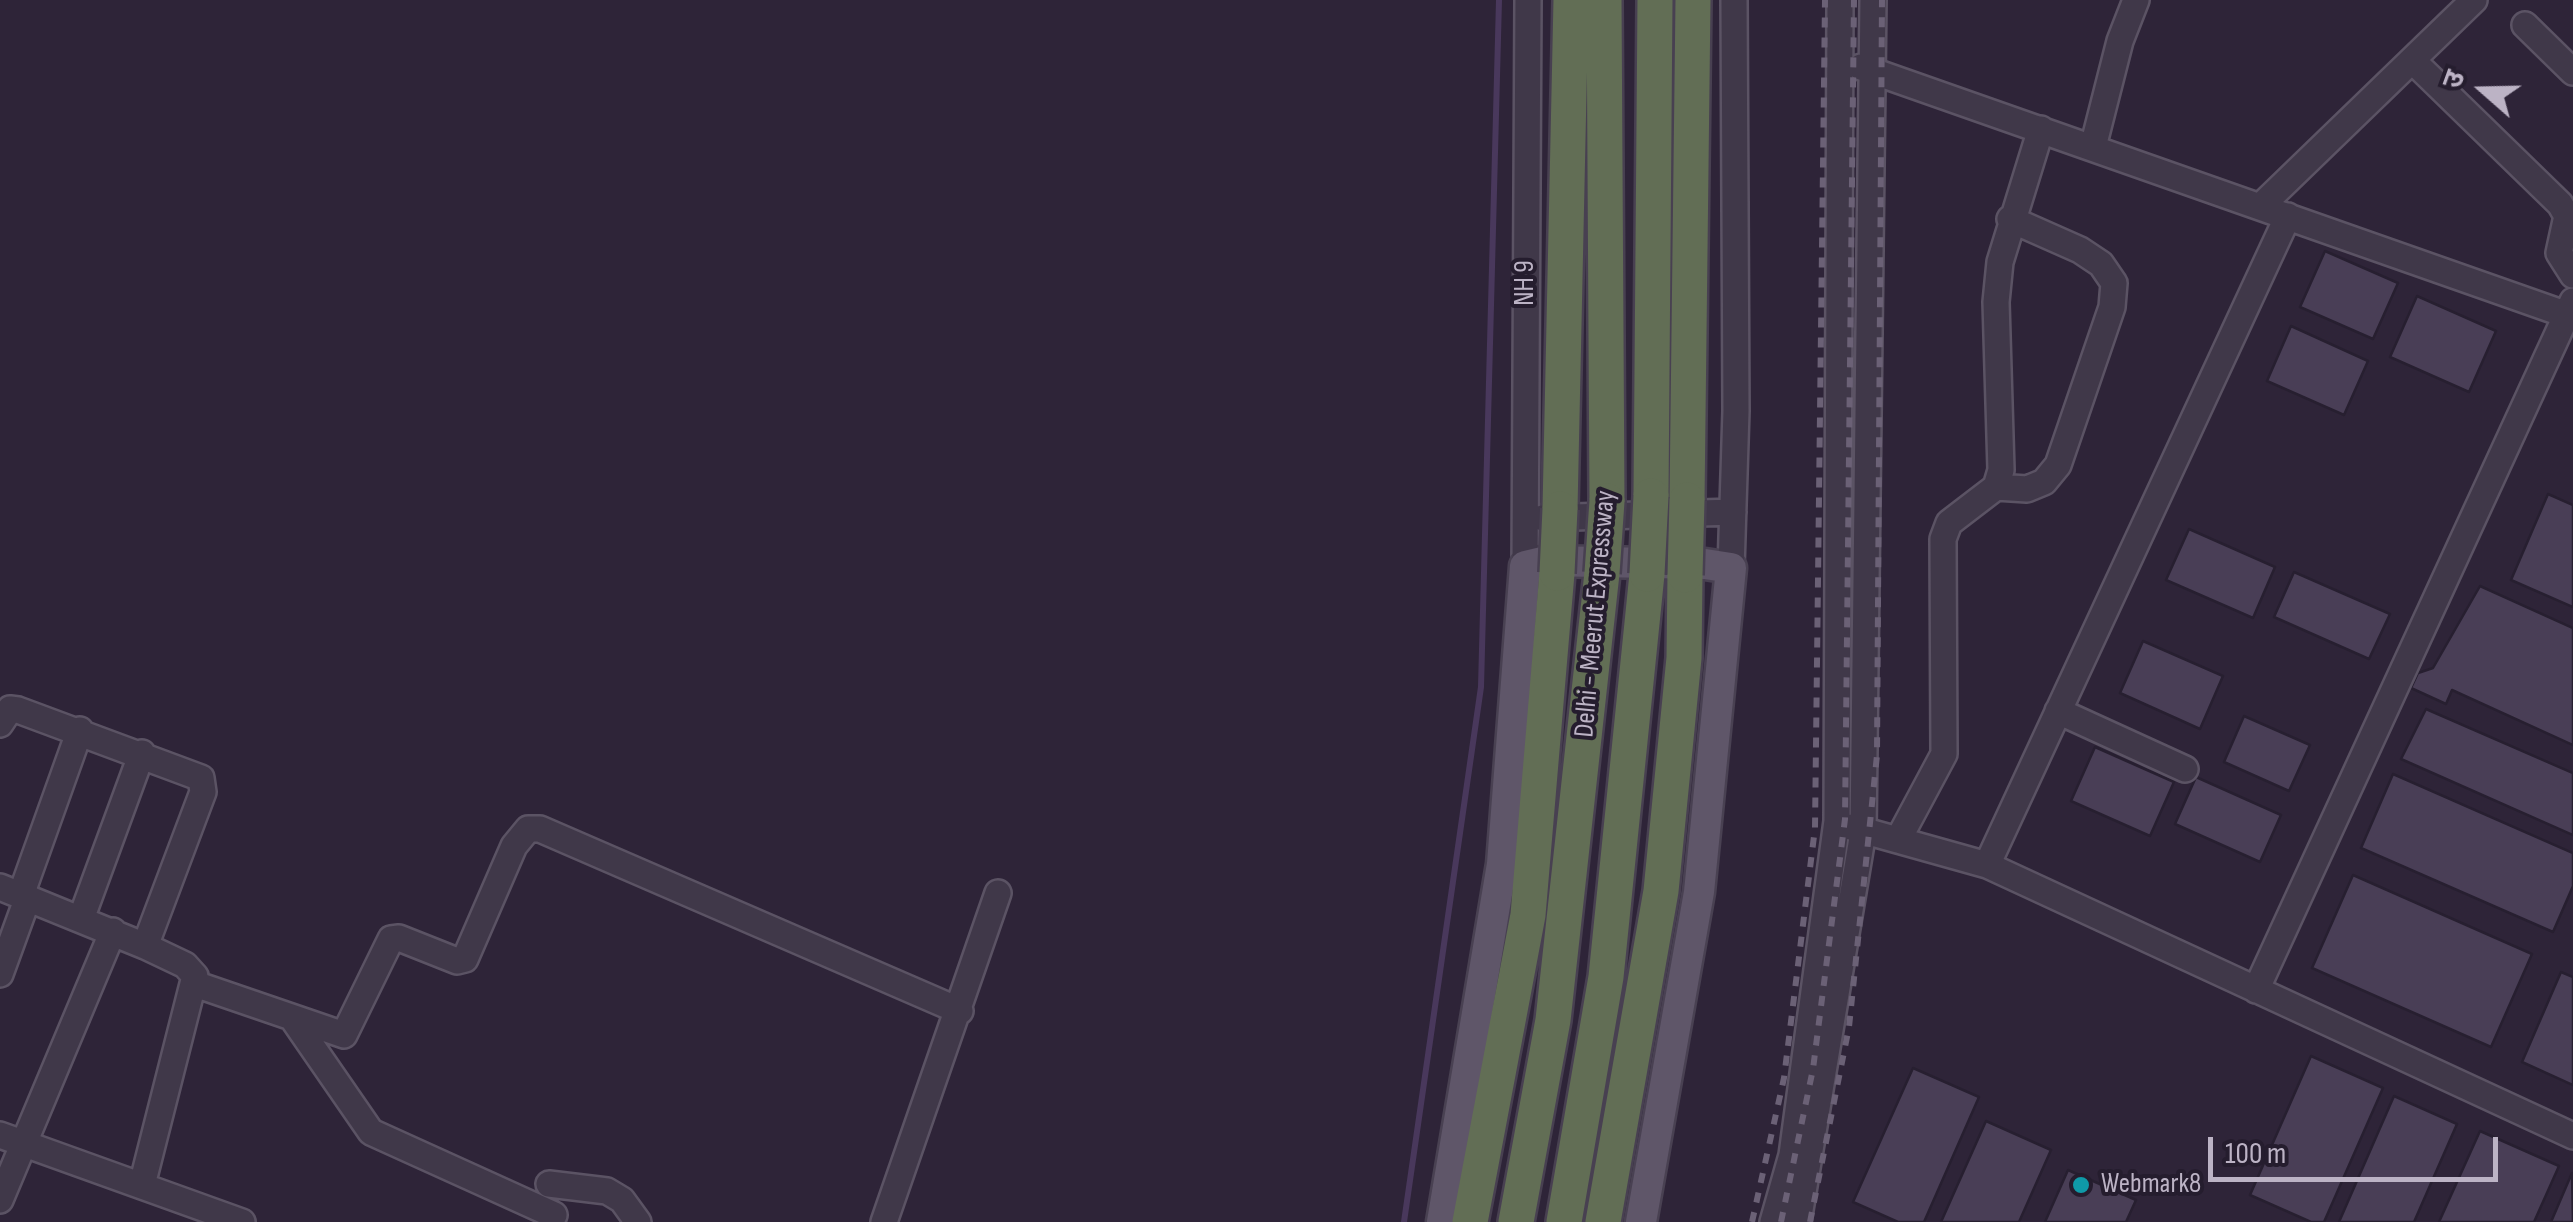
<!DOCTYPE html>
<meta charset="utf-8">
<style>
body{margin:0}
#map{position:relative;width:2573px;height:1222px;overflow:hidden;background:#2e2438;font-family:"Sofia Sans Condensed","Noto Sans Devanagari",sans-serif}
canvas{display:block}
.north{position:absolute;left:2433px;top:40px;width:100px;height:100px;-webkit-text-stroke:8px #251d2e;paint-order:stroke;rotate:290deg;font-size:28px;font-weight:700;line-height:40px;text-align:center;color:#bcb3c5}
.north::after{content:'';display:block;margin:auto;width:35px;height:45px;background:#bcb3c5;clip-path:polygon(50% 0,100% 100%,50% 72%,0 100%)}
.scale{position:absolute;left:2208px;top:1137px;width:290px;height:45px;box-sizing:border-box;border:5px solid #bcb3c5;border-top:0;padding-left:12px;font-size:30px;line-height:35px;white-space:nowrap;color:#bcb3c5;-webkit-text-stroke:8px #251d2e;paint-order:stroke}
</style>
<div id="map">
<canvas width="2573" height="1222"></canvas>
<div class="north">उ</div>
<div class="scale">100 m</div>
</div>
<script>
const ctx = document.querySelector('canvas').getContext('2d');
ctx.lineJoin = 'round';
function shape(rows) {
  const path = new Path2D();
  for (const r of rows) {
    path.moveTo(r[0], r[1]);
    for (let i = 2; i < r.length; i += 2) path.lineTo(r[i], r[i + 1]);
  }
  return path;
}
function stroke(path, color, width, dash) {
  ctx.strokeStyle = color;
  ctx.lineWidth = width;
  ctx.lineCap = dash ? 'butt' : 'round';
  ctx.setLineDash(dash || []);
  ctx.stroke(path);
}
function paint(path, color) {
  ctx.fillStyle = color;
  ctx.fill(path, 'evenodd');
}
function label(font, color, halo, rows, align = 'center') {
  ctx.font = font + ' "Sofia Sans Condensed",sans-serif';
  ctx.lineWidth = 8;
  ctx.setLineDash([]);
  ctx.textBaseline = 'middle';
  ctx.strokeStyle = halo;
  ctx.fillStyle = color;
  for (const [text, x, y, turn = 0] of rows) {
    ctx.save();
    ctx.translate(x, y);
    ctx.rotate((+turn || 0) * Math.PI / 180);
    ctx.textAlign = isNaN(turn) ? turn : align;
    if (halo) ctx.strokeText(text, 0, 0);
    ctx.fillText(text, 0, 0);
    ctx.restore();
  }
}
const stream = shape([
 [1404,1222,1481,687,1499,0]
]);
const building = shape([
 [2325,251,2398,283,2373,339,2300,307,2325,251],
 [2417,296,2496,331,2469,392,2390,357,2417,296],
 [2291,326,2368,361,2344,415,2267,381,2291,326],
 [2548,494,2573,505,2573,607,2511,580,2548,494],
 [2189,529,2275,567,2253,618,2166,580,2189,529],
 [2294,572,2390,614,2369,659,2274,617,2294,572],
 [2480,586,2573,628,2573,745,2452,690,2446,704,2411,688,2418,673,2433,668,2480,586],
 [2143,641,2223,676,2200,729,2120,693,2143,641],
 [2426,709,2573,773,2573,835,2401,759,2426,709],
 [2244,716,2310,745,2289,791,2224,762,2244,716],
 [2095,747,2174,782,2150,836,2071,801,2095,747],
 [2393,774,2573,853,2573,886,2553,932,2361,848,2393,774],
 [2196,777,2281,815,2260,862,2175,824,2196,777],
 [2353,875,2532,954,2491,1047,2312,968,2353,875],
 [2561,972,2573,977,2573,1085,2522,1062,2561,972],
 [2311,1056,2383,1088,2324,1222,2311,1222,2250,1195,2311,1056],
 [1913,1068,1979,1097,1924,1222,1898,1222,1853,1202,1913,1068],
 [2394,1096,2457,1124,2414,1222,2339,1222,2394,1096],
 [1986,1121,2051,1150,2019,1222,1941,1222,1986,1121],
 [2480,1131,2559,1166,2534,1222,2439,1222,2480,1131],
 [2068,1170,2136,1200,2126,1222,2045,1222,2068,1170],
 [2572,1173,2573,1222,2551,1222,2572,1173]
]);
const minor = shape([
 [2525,25,2573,72],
 [2413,61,2560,204,2567,216,2559,253,2573,275],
 [1861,67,2573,317],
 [2093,147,2120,41,2136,0],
 [2261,206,2474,0],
 [1996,487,2027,489,2044,482,2058,465,2112,307,2114,283,2101,264,2080,250,2010,219],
 [1543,518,1733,512],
 [1525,566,1528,0],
 [1731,568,1736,411,1734,0],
 [2058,711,2185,769],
 [0,724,10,709,18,710,201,778,203,792,145,946],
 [1851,827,1987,865,2573,1136],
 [1898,840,1944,754,1943,539,1949,523,1996,487,2001,470,1996,302,2000,262,2041,129],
 [1987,865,2288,216],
 [0,887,145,946,185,965,195,976,142,1185],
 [21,895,80,730],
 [81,919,142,753],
 [0,974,28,897],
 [195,984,344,1035,391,939,399,938,457,961,465,959,514,846,528,829,540,829,960,1011],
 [2256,990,2573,301],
 [293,1019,371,1132,554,1215],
 [0,1135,242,1222],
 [549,1184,607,1191,622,1200,638,1222],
 [0,1200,113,931],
 [884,1222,998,893],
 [1773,1222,1792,1155,1837,821,1840,0],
 [1798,1222,1863,832,1873,0]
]);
const major = shape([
 [1442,1222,1502,864,1525,566,1546,561,1705,564,1731,568,1699,892,1641,1222]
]);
const highway = shape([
 [1604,0,1607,501],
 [1651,496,1655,0],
 [1687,500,1693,0],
 [1560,509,1571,0],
 [1470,1222,1528,915,1557,573],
 [1516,1222,1553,1020,1602,573],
 [1564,1222,1606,977,1647,574],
 [1603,1222,1661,891,1684,658,1685,575]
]);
const rail = shape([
 [1752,1222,1784,1078,1815,828,1825,0],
 [1781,1222,1813,1069,1845,819,1854,0],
 [1810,1222,1849,1027,1877,755,1882,0]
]);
const highwayBridge = shape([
 [1557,573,1560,509],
 [1602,573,1607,501],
 [1647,574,1651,496],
 [1685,575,1687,500]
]);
const markers = [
 [2081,1185,10,"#0f9aa8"]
];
const streetNames = [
 ["NH 9",1526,283,-90],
 ["Delhi - Meerut Expressway",1596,614,-85]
];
const poiNames = [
 ["Webmark8",2101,1185]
];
stroke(stream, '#49385c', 6);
paint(building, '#493e56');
stroke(building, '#271f30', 2.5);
stroke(minor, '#5b5364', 30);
stroke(major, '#494152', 35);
stroke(highway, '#484051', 40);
stroke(minor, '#403849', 25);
stroke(major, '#5f5669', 30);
stroke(highway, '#626e55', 35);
stroke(rail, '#6b6176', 6, [10, 10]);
stroke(highwayBridge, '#484051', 40, []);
stroke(highwayBridge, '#626e55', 35);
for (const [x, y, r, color] of markers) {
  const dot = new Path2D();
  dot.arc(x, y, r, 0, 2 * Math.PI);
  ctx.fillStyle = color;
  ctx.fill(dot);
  stroke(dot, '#251d2e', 4);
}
label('28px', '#bcb3c5', '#251d2e', streetNames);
label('28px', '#bcb3c5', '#251d2e', poiNames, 'left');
</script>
